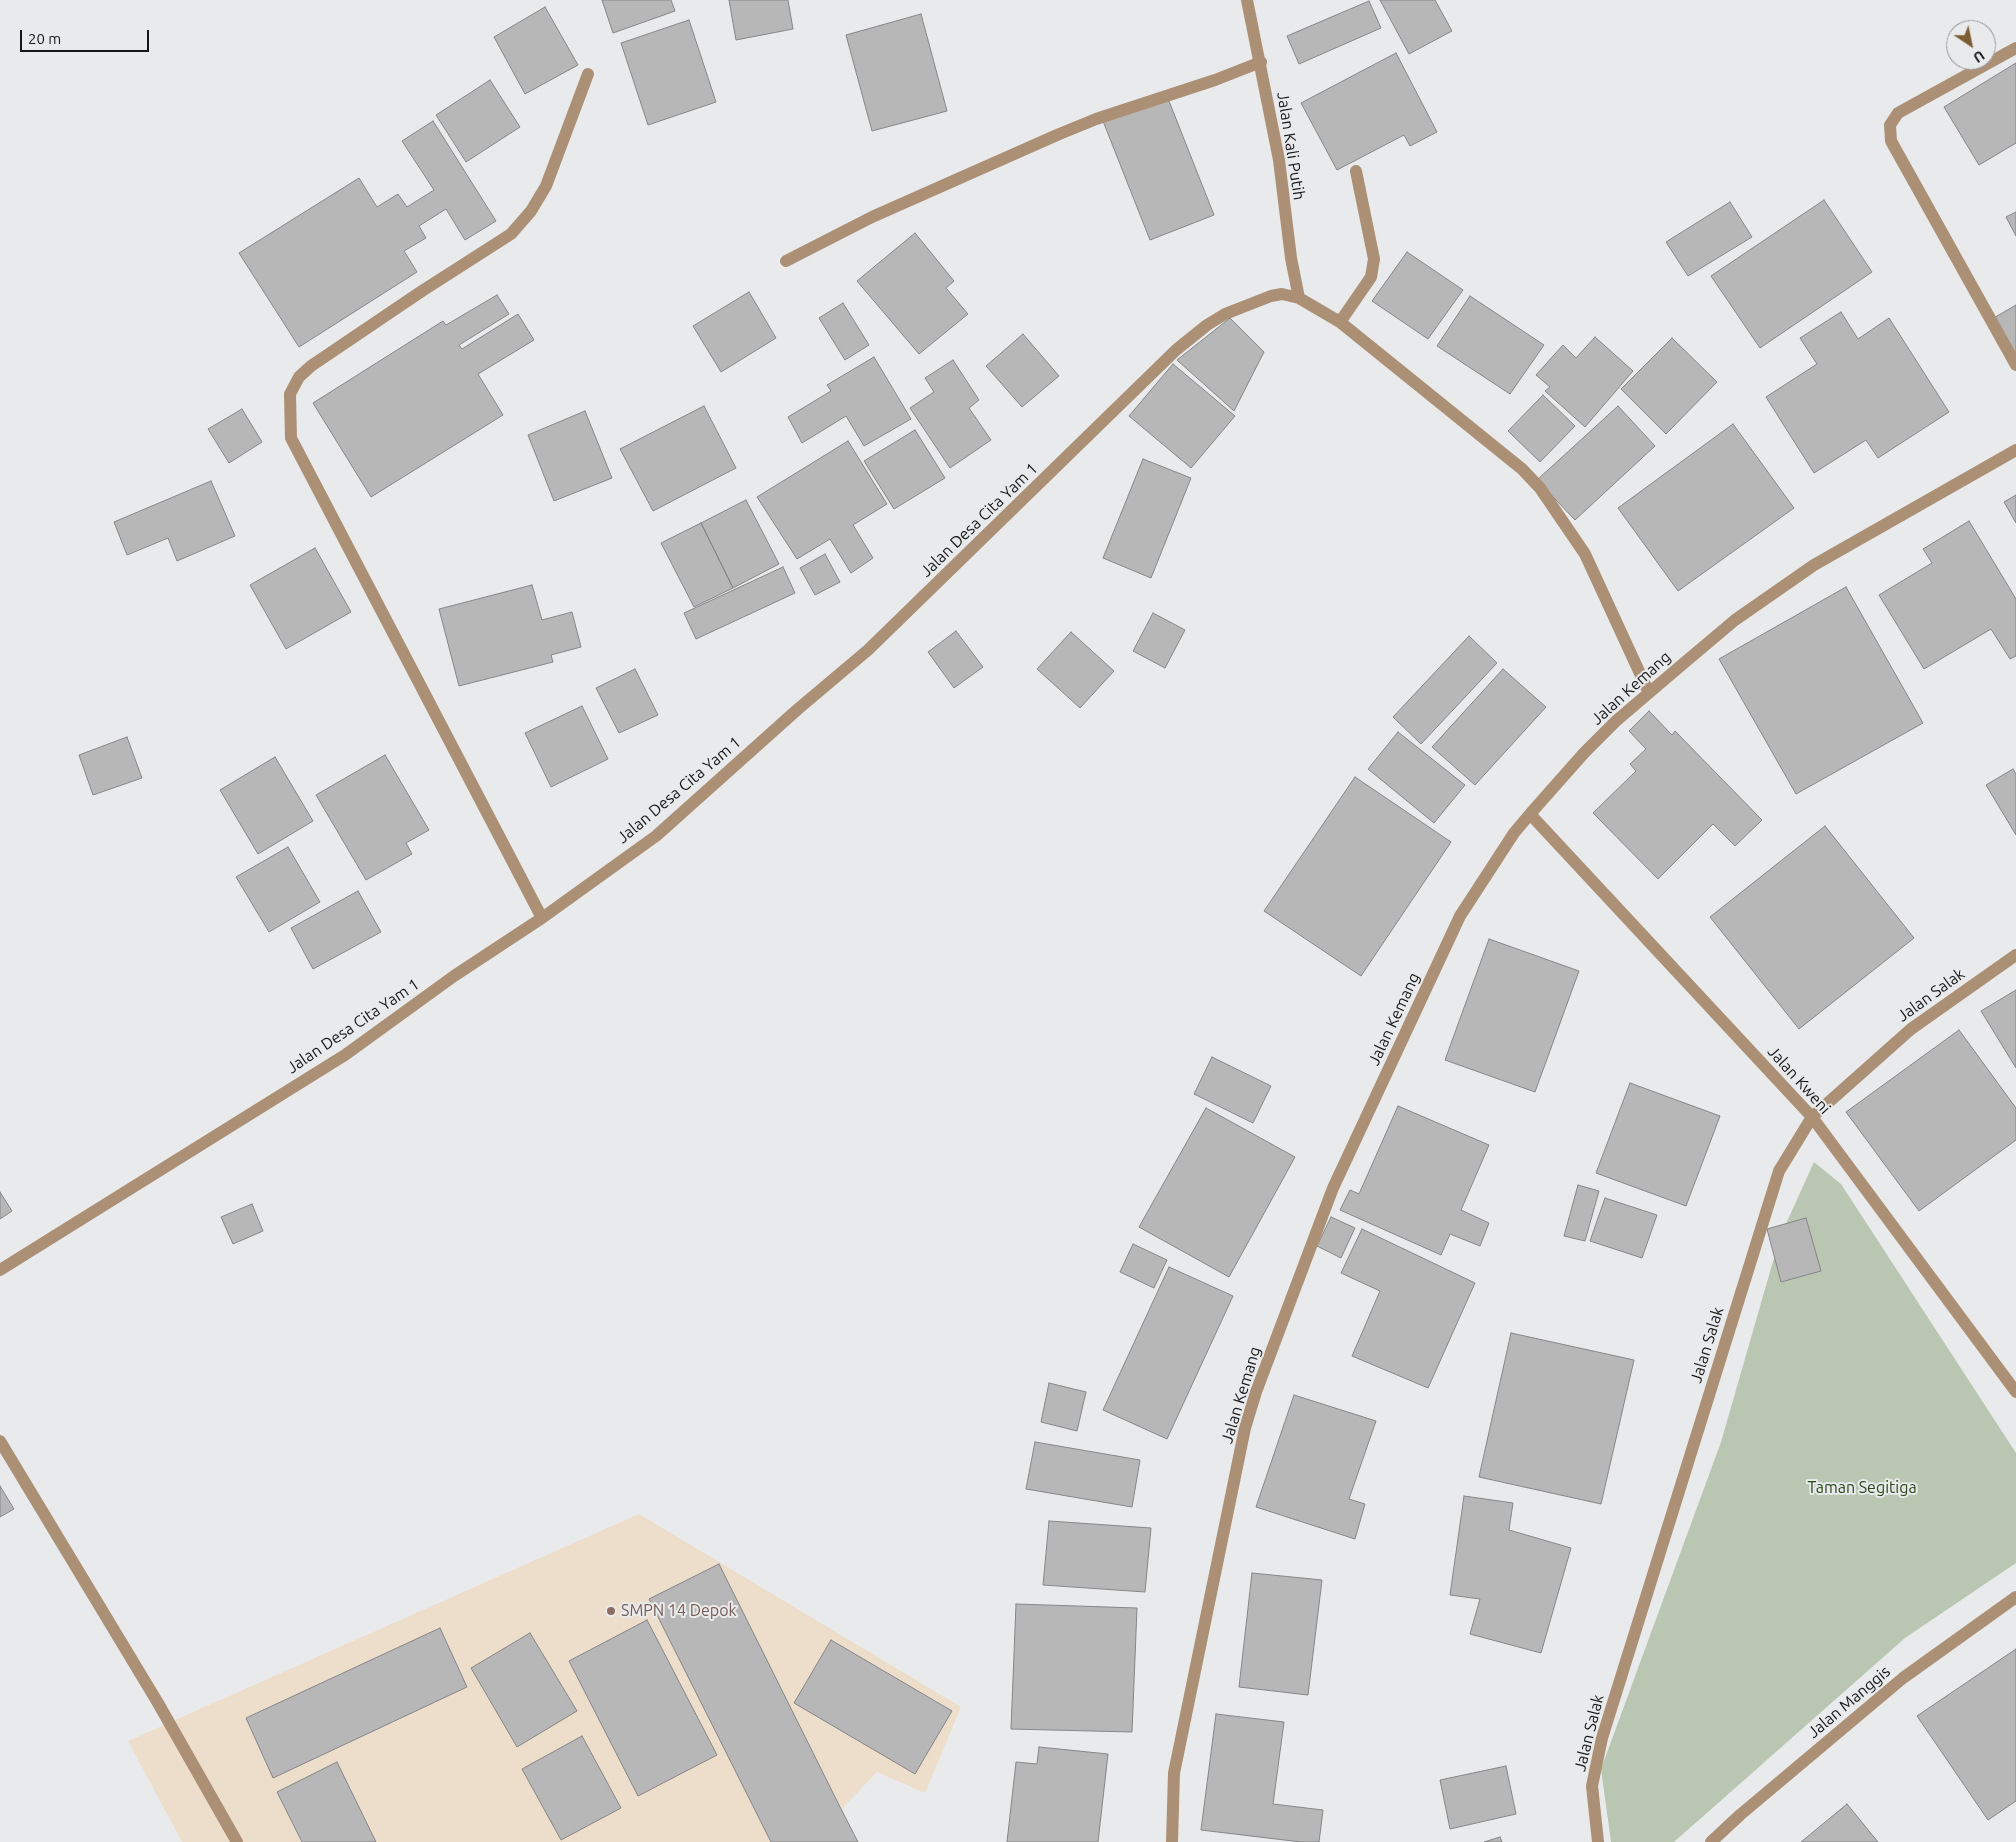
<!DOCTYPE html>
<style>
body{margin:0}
#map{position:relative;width:2016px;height:1842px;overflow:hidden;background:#e9eaec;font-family:Ubuntu,sans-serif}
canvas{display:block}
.north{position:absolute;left:1946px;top:20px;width:50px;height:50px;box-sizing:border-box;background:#e9eaec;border:1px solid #959697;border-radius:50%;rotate:146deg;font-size:14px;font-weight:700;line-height:20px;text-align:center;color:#171718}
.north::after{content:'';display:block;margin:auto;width:18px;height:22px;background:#7d5e33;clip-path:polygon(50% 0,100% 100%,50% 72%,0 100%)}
.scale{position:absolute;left:20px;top:30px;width:129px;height:22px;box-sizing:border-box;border:2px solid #171718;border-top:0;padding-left:6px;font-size:15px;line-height:18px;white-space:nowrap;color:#171718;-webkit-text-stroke:4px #e9eaec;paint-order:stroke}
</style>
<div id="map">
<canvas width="2016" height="1842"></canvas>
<div class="north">U</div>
<div class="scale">20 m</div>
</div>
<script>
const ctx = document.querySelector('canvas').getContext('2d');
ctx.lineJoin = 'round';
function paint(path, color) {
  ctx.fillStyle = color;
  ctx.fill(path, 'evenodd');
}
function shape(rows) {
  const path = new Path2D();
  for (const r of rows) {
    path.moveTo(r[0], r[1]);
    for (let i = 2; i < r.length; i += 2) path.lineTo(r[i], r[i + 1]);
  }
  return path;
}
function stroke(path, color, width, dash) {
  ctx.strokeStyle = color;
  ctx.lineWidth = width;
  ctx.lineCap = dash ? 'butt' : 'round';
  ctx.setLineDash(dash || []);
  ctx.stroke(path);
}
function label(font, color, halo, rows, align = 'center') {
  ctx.font = font + ' Ubuntu,sans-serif';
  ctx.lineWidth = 4;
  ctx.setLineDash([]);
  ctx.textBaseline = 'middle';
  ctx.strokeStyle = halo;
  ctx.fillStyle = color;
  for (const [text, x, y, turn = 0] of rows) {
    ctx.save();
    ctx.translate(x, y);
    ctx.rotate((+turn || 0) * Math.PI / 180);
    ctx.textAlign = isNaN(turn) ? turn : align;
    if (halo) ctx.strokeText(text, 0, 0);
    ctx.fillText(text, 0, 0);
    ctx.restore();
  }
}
const education = shape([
 [639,1514,961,1707,925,1793,877,1772,842,1809,858,1842,182,1842,128,1741]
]);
const green = shape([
 [1814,1162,1841,1184,2016,1453,2016,1563,1905,1638,1674,1842,1611,1842,1601,1769,1721,1442,1780,1237]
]);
const building = shape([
 [602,0,671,0,675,11,613,33,602,0],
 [729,0,788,0,793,29,736,40,729,0],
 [1380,0,1435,0,1452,31,1409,54,1380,0],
 [1369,1,1381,28,1299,64,1287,36,1369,1],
 [545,7,578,65,525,94,494,37,545,7],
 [921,14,947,111,872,131,846,35,921,14],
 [689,20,716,102,648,125,621,43,689,20],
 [1396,53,1437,132,1410,146,1404,135,1337,170,1301,103,1396,53],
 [2016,63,2016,143,1979,165,1944,107,2016,63],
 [490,80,520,127,466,162,436,115,490,80],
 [1167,96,1214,215,1150,240,1103,121,1167,96],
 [433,121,496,221,465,240,446,209,419,226,426,238,404,251,417,272,299,347,239,253,359,178,377,207,398,194,407,207,434,190,402,141,433,121],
 [1824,200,1872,272,1760,348,1711,276,1824,200],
 [1730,202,1752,237,1688,276,1666,242,1730,202],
 [2016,212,2016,236,2006,217,2016,212],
 [915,233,954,281,946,288,968,314,919,354,857,281,915,233],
 [1407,252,1463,290,1428,339,1372,301,1407,252],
 [749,292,776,338,721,372,693,326,749,292],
 [497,295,509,314,459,345,462,349,518,314,534,340,478,374,503,415,371,497,313,403,443,321,446,325,497,295],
 [1470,296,1544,345,1510,394,1437,346,1470,296],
 [843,303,869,345,845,360,819,318,843,303],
 [2016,305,2016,360,1992,319,2016,305],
 [1841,312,1858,339,1889,318,1949,412,1878,458,1866,440,1814,473,1766,397,1817,364,1800,338,1841,312],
 [1230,318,1264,352,1234,411,1177,360,1230,318],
 [1023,334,1059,376,1022,407,986,366,1023,334],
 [1595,337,1633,371,1585,427,1545,391,1550,387,1536,375,1563,345,1576,358,1595,337],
 [1672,338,1717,382,1666,434,1621,389,1672,338],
 [874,357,911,419,864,446,846,416,802,443,788,417,831,391,827,385,874,357],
 [953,360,979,400,969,408,991,440,950,468,910,408,934,392,925,378,953,360],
 [1173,364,1235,416,1191,468,1129,416,1173,364],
 [1543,395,1575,426,1540,462,1508,431,1543,395],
 [704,406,736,468,653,511,620,449,704,406],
 [1618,406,1655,446,1575,520,1537,480,1618,406],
 [242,409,262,442,229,463,208,429,242,409],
 [585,411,612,478,554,501,528,435,585,411],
 [1733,424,1794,508,1678,591,1618,508,1733,424],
 [915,430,945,478,894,509,864,461,915,430],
 [848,441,887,504,853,525,873,558,851,573,830,539,797,559,757,497,848,441],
 [1143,459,1191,478,1151,578,1103,558,1143,459],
 [211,481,235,536,177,561,168,538,127,555,114,522,211,481],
 [2016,495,2016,523,2004,502,2016,495],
 [746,500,779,564,733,588,701,523,746,500],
 [1969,521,2016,599,2016,656,2010,659,1991,629,1924,669,1879,595,1932,563,1923,549,1969,521],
 [701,523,733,588,694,607,661,543,701,523],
 [315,548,351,612,286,649,250,585,315,548],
 [825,554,840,582,815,595,800,568,825,554],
 [783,567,795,593,696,639,684,613,783,567],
 [532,585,542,620,572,612,581,647,551,655,553,662,459,686,439,609,532,585],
 [1846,587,1923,723,1796,794,1719,659,1846,587],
 [1153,613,1185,630,1165,668,1133,651,1153,613],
 [956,631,983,667,954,688,928,652,956,631],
 [1071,632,1114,671,1080,708,1037,669,1071,632],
 [1469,636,1497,663,1421,744,1393,717,1469,636],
 [635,669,658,715,619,733,596,688,635,669],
 [1503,669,1546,707,1475,785,1432,747,1503,669],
 [582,706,608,759,551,787,525,733,582,706],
 [1649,711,1672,735,1675,731,1762,820,1735,846,1713,824,1658,879,1593,813,1636,771,1630,764,1646,749,1629,731,1649,711],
 [1398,732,1465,785,1434,823,1368,769,1398,732],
 [127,737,142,778,93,795,79,755,127,737],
 [385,755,429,830,406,843,412,854,366,880,316,795,385,755],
 [275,757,313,821,258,854,220,790,275,757],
 [2013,769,2016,774,2016,835,1986,785,2013,769],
 [1355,777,1451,842,1361,976,1264,911,1355,777],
 [1825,826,1914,938,1799,1029,1710,917,1825,826],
 [288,847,320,902,269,932,236,877,288,847],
 [358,891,381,932,313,969,291,928,358,891],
 [1489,939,1579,971,1535,1092,1445,1060,1489,939],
 [2016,990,2016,1068,1981,1011,2016,990],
 [1959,1030,2016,1108,2016,1140,1919,1211,1846,1112,1959,1030],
 [1212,1057,1271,1086,1253,1123,1194,1094,1212,1057],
 [1630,1083,1720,1116,1686,1206,1596,1173,1630,1083],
 [1398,1106,1489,1145,1461,1210,1489,1223,1480,1246,1450,1234,1441,1255,1340,1210,1350,1190,1359,1194,1398,1106],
 [1206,1108,1295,1157,1229,1277,1139,1227,1206,1108],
 [1578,1185,1599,1191,1585,1241,1564,1236,1578,1185],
 [0,1192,12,1211,0,1219,0,1192],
 [1605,1198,1657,1215,1642,1258,1590,1241,1605,1198],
 [252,1204,263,1231,233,1244,221,1217,252,1204],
 [1331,1217,1355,1228,1341,1258,1317,1246,1331,1217],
 [1806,1218,1821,1271,1781,1282,1767,1229,1806,1218],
 [1362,1229,1475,1283,1428,1388,1352,1356,1380,1291,1341,1273,1362,1229],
 [1133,1244,1167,1260,1154,1288,1120,1272,1133,1244],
 [1169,1267,1233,1296,1167,1439,1103,1410,1169,1267],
 [1511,1333,1634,1360,1601,1504,1479,1477,1511,1333],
 [1049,1383,1086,1392,1077,1431,1041,1422,1049,1383],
 [1294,1395,1376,1421,1349,1499,1365,1504,1355,1539,1256,1507,1294,1395],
 [1035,1442,1140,1460,1132,1507,1026,1489,1035,1442],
 [0,1486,14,1509,0,1517,0,1486],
 [1464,1496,1513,1503,1509,1530,1571,1548,1541,1653,1470,1634,1480,1599,1450,1595,1464,1496],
 [1049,1521,1151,1528,1145,1592,1043,1585,1049,1521],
 [719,1564,841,1809,858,1842,771,1842,649,1599,719,1564],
 [1252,1573,1322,1580,1308,1695,1239,1687,1252,1573],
 [1016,1604,1137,1608,1132,1732,1011,1729,1016,1604],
 [647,1620,717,1755,638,1796,569,1661,647,1620],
 [440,1628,467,1687,273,1778,246,1718,440,1628],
 [530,1633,577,1711,517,1747,471,1668,530,1633],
 [831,1640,952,1711,915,1774,794,1703,831,1640],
 [2016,1649,2016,1801,1988,1820,1917,1716,2016,1649],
 [1216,1714,1284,1722,1273,1804,1323,1810,1319,1842,1301,1842,1201,1830,1216,1714],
 [582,1736,621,1808,561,1840,522,1769,582,1736],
 [1039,1747,1108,1754,1098,1842,1007,1842,1016,1762,1037,1764,1039,1747],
 [337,1762,376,1842,302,1842,277,1792,337,1762],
 [1506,1766,1516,1814,1450,1829,1440,1780,1506,1766],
 [1847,1804,1878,1842,1801,1842,1847,1804],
 [1500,1837,1502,1842,1484,1842,1500,1837]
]);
const minor = shape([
 [1247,0,1279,160,1291,258,1299,298],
 [2016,48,1898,113,1890,125,1891,141,2016,365],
 [786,261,872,217,1057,135,1096,119,1215,80,1261,62],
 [1340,322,1371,277,1374,259,1356,171],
 [1530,814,1812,1117,2016,1392],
 [542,918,291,438,290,394,299,377,311,366,422,291,511,234,531,211,546,186,588,74],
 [0,1270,345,1055,454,976,542,918,656,836,798,709,868,650,1176,350,1207,325,1225,314,1271,296,1282,294,1299,298,1340,322,1522,469,1540,488,1585,554,1649,693],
 [0,1441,158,1703,237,1842],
 [1172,1842,1174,1773,1245,1428,1256,1392,1333,1188,1460,916,1514,833,1530,814,1584,753,1616,721,1671,674,1735,620,1814,565,2016,450],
 [1598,1842,1592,1786,1602,1738,1779,1171,1812,1117,1911,1029,2016,955],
 [1711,1842,1740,1815,1903,1678,2016,1597]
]);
const markers = [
 [611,1611,5,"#8d6e63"]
];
const streetNames = [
 ["Jalan Kali Putih",1291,146,81],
 ["Jalan Desa Cita Yam 1",979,520,-44],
 ["Jalan Kemang",1631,688,-42],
 ["Jalan Desa Cita Yam 1",679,790,-40],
 ["Jalan Salak",1931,995,-36],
 ["Jalan Kemang",1394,1019,-65],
 ["Jalan Desa Cita Yam 1",353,1026,-34],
 ["Jalan Kweni",1799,1080,48],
 ["Jalan Salak",1707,1345,-73],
 ["Jalan Kemang",1241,1395,-73],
 ["Jalan Manggis",1849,1702,-40],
 ["Jalan Salak",1589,1733,-76]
];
const parkNames = [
 ["Taman Segitiga",1862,1488]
];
const educationNames = [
 ["SMPN 14 Depok",621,1611]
];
paint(education, '#eddecb');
paint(green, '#b9c7b2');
paint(building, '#b8b7b8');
stroke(building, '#868587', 1);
stroke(minor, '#ac9076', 12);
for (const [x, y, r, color] of markers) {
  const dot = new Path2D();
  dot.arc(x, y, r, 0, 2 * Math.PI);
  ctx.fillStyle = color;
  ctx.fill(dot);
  stroke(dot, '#e9eaec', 2);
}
label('16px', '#171718', '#e9eaec', streetNames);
label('16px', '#2a4618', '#e9eaec', parkNames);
label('16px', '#785e54', '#e9eaec', educationNames, 'left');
</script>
